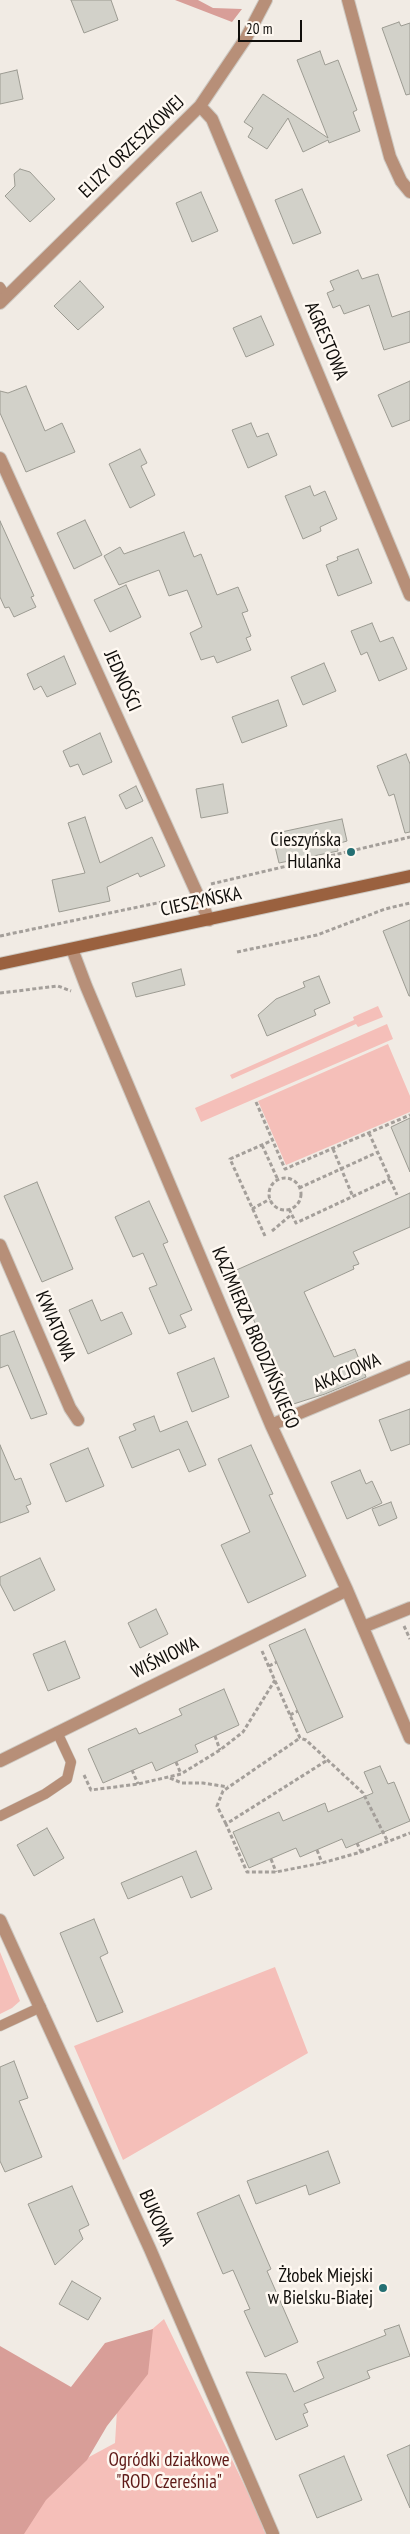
<!DOCTYPE html>
<meta charset="utf-8">
<style>
body{margin:0}
#map{position:relative;width:410px;height:2534px;overflow:hidden;background:#f1ebe4;font-family:"PT Sans Narrow",sans-serif}
canvas{display:block}
.scale{position:absolute;left:238px;top:20px;width:64px;height:22px;box-sizing:border-box;border:2px solid #100e0b;border-top:0;padding-left:6px;font-size:15px;line-height:18px;white-space:nowrap;color:#100e0b;-webkit-text-stroke:4px #fef8f1;paint-order:stroke}
</style>
<div id="map">
<canvas width="410" height="2534"></canvas>
<div class="scale">20 m</div>
</div>
<script>
const ctx = document.querySelector('canvas').getContext('2d');
ctx.lineJoin = 'round';
function paint(path, color) {
  ctx.fillStyle = color;
  ctx.fill(path, 'evenodd');
}
function shape(rows) {
  const path = new Path2D();
  for (const r of rows) {
    if (r.length === 3) {
      path.moveTo(r[0] + r[2], r[1]);
      path.arc(r[0], r[1], r[2], 0, 2 * Math.PI);
      continue;
    }
    path.moveTo(r[0], r[1]);
    for (let i = 2; i < r.length; i += 2) path.lineTo(r[i], r[i + 1]);
  }
  return path;
}
function stroke(path, color, width, dash) {
  ctx.strokeStyle = color;
  ctx.lineWidth = width;
  ctx.lineCap = dash ? 'butt' : 'round';
  ctx.setLineDash(dash || []);
  ctx.stroke(path);
}
function label(font, color, halo, rows, align = 'center') {
  ctx.font = font + ' "PT Sans Narrow",sans-serif';
  ctx.lineWidth = 5;
  ctx.setLineDash([]);
  ctx.textBaseline = 'middle';
  ctx.strokeStyle = halo;
  ctx.fillStyle = color;
  for (const [text, x, y, turn = 0] of rows) {
    ctx.save();
    ctx.translate(x, y);
    ctx.rotate((+turn || 0) * Math.PI / 180);
    ctx.textAlign = isNaN(turn) ? turn : align;
    if (halo) ctx.strokeText(text, 0, 0);
    ctx.fillText(text, 0, 0);
    ctx.restore();
  }
}
const green = shape([
 [378,1006,383,1017,358,1027,356,1024,232,1079,230,1075,354,1020,353,1017],
 [387,1024,393,1039,201,1122,195,1108],
 [388,1044,410,1096,410,1112,286,1165,258,1101],
 [0,1952,20,2001,12,2008,0,2014],
 [275,1967,308,2053,123,2160,74,2046],
 [164,2319,265,2528,263,2529,266,2534,0,2534,0,2505,115,2443,118,2394,142,2338]
]);
const forest = shape([
 [175,0,198,0,213,8,242,9,232,22],
 [153,2329,148,2374,107,2426,87,2460,46,2500,24,2534,0,2534,0,2346,71,2387,105,2343]
]);
const building = shape([
 [71,0,111,0,118,20,84,33,71,0],
 [399,22,401,26,410,23,410,94,406,95,382,28,399,22],
 [320,51,325,65,338,60,357,110,353,112,360,131,329,143,328,140,303,152,288,118,267,149,248,137,253,128,244,122,263,94,328,138,297,60,320,51],
 [17,70,23,99,0,104,0,74,17,70],
 [20,169,30,172,55,199,30,222,5,196,15,186,14,174,20,169],
 [302,189,321,233,293,244,275,200,302,189],
 [201,192,218,231,192,242,176,203,201,192],
 [358,270,362,279,378,274,392,317,410,311,410,342,384,350,369,305,344,314,340,305,333,308,327,293,334,290,330,281,358,270],
 [80,281,104,307,78,330,54,306,80,281],
 [261,316,274,345,246,357,233,328,261,316],
 [410,381,410,420,392,427,378,395,410,381],
 [26,386,45,431,62,423,75,452,26,472,0,413,0,391,8,393,26,386],
 [251,423,257,437,268,433,277,455,248,468,232,430,251,423],
 [140,449,147,463,141,466,155,495,130,508,109,464,140,449],
 [310,486,314,496,325,491,337,519,320,527,321,531,303,539,285,496,310,486],
 [85,520,102,555,74,569,57,533,85,520],
 [0,521,34,596,31,597,36,607,14,617,9,607,5,608,0,597,0,521],
 [184,532,194,557,201,554,217,595,238,587,248,611,242,613,251,636,246,638,251,650,217,663,214,656,201,660,190,633,202,627,187,590,169,596,159,570,119,585,104,556,120,547,124,554,184,532],
 [358,549,372,583,338,596,326,565,338,560,337,557,358,549],
 [126,585,141,617,110,632,94,600,126,585],
 [372,623,380,642,393,637,407,669,379,681,367,652,361,655,351,631,372,623],
 [64,656,76,684,47,697,41,686,34,690,27,674,64,656],
 [324,663,336,691,303,705,291,677,324,663],
 [278,700,287,726,242,743,232,717,278,700],
 [100,733,112,762,83,775,78,764,70,767,63,751,100,733],
 [406,754,410,764,410,832,405,833,394,794,389,796,377,766,406,754],
 [223,784,228,813,201,818,196,789,223,784],
 [136,786,143,801,126,809,119,795,136,786],
 [85,817,100,863,152,837,165,866,140,877,138,873,107,887,110,901,59,912,52,880,85,873,68,823,85,817],
 [342,819,347,841,337,844,338,851,279,863,272,834,342,819],
 [410,920,410,996,409,996,383,931,410,920],
 [181,969,185,985,136,997,132,983,181,969],
 [319,976,330,1003,314,1010,316,1015,267,1036,258,1015,276,999,305,987,303,982,319,976],
 [410,1118,410,1172,391,1127,410,1118],
 [37,1182,73,1269,42,1282,4,1196,37,1182],
 [410,1193,410,1227,353,1252,359,1264,353,1266,354,1269,304,1292,334,1357,355,1349,366,1377,325,1394,284,1407,267,1360,271,1358,232,1272,410,1193],
 [149,1201,168,1242,163,1244,192,1310,180,1315,186,1327,169,1334,149,1288,157,1285,143,1253,133,1257,115,1217,149,1201],
 [92,1300,101,1321,122,1312,132,1334,88,1354,69,1310,92,1300],
 [14,1331,47,1414,31,1419,8,1365,0,1368,0,1336,14,1331],
 [214,1358,229,1397,192,1412,177,1373,214,1358],
 [410,1409,410,1444,391,1451,379,1420,410,1409],
 [154,1416,160,1432,187,1421,206,1465,189,1472,179,1449,132,1468,119,1437,136,1430,133,1424,154,1416],
 [0,1445,15,1480,21,1478,31,1504,26,1506,29,1512,0,1523,0,1445],
 [251,1445,273,1494,269,1495,306,1576,248,1603,221,1545,250,1532,218,1459,251,1445],
 [88,1448,104,1486,66,1502,50,1464,88,1448],
 [360,1470,366,1484,372,1481,382,1503,347,1519,331,1482,360,1470],
 [391,1502,397,1518,379,1526,372,1509,391,1502],
 [40,1558,55,1590,14,1611,0,1584,0,1577,40,1558],
 [156,1609,168,1634,140,1648,128,1623,156,1609],
 [305,1629,343,1717,307,1733,269,1645,305,1629],
 [65,1641,80,1678,48,1691,33,1654,65,1641],
 [224,1689,239,1725,195,1745,198,1752,156,1771,152,1762,103,1783,88,1749,136,1728,139,1734,182,1715,179,1709,224,1689],
 [380,1766,388,1784,394,1782,410,1821,346,1848,342,1839,300,1857,296,1848,249,1868,233,1832,279,1812,283,1821,325,1803,328,1812,373,1793,364,1772,380,1766],
 [47,1828,64,1858,34,1876,17,1845,47,1828],
 [196,1851,212,1889,191,1898,182,1876,128,1899,121,1883,196,1851],
 [94,1919,108,1953,100,1957,123,2012,97,2022,60,1933,94,1919],
 [14,2061,28,2098,19,2101,42,2157,5,2172,0,2161,0,2067,14,2061],
 [328,2151,340,2183,309,2195,306,2185,256,2204,247,2181,328,2151],
 [72,2186,89,2225,79,2230,83,2239,55,2265,28,2204,72,2186],
 [239,2195,271,2269,267,2271,298,2342,265,2357,244,2311,250,2309,233,2270,223,2274,197,2213,239,2195],
 [72,2281,101,2298,88,2320,59,2304,72,2281],
 [399,2325,410,2356,367,2371,370,2378,304,2404,308,2412,303,2414,308,2426,276,2440,246,2372,286,2374,294,2392,324,2378,317,2362,386,2335,384,2330,399,2325],
 [410,2445,410,2508,387,2455,410,2445],
 [344,2456,362,2500,317,2518,299,2475,344,2456]
]);
const path = shape([
 [211,884,410,837],
 [0,936,181,898],
 [237,952,317,935,385,909,410,903],
 [0,993,58,986,71,991],
 [256,1102,285,1169,410,1115],
 [369,1133,397,1195],
 [262,1145,278,1180],
 [333,1149,353,1197],
 [285,1194,16],
 [299,1188,378,1152],
 [252,1209,270,1199],
 [289,1209,296,1223,390,1179],
 [272,1231,292,1214],
 [265,1236,230,1159,273,1140],
 [404,1626,410,1639],
 [262,1651,300,1738,306,1740,363,1793,388,1842],
 [269,1666,277,1662],
 [290,1715,298,1711],
 [215,1736,220,1750],
 [326,1761,226,1824,247,1872,276,1872,322,1863,361,1852,410,1833],
 [176,1762,181,1774],
 [132,1770,138,1784],
 [84,1775,91,1790,138,1784,181,1774,220,1750,243,1732,275,1680],
 [170,1778,182,1783,203,1783,228,1787],
 [226,1824,217,1806,223,1791,300,1738],
 [357,1843,361,1852],
 [317,1850,322,1863],
 [271,1859,276,1872]
]);
const service = shape([
 [0,287,6,296],
 [0,1816,45,1794,67,1779,71,1762,57,1732],
 [0,2026,41,2007]
]);
const minor = shape([
 [348,0,390,157,401,181,410,192],
 [200,106,212,119,410,595],
 [0,303,200,106,246,38,266,0],
 [0,458,209,920],
 [72,949,86,986,271,1425,347,1590,410,1738],
 [0,1245,70,1408,78,1420],
 [271,1425,410,1367],
 [363,1627,410,1608],
 [0,1761,347,1590],
 [0,1920,150,2249,273,2534]
]);
const secondary = shape([
 [0,964,410,876]
]);
const markers = [
 [351,852,5,"#246f73"],
 [383,2288,5,"#246f73"]
];
const streetNames = [
 ["ELIZY ORZESZKOWEJ",132,147,-44],
 ["AGRESTOWA",326,341,67],
 ["JEDNOŚCI",122,681,66],
 ["CIESZYŃSKA",201,902,-12],
 ["KWIATOWA",55,1326,67],
 ["KAZIMIERZA BRODZIŃSKIEGO",255,1338,67],
 ["AKACJOWA",347,1373,-23],
 ["WIŚNIOWA",165,1658,-26],
 ["BUKOWA",156,2218,66]
];
const poiNames = [
 ["Cieszyńska",341,841],
 ["Hulanka",341,863],
 ["Żłobek Miejski",373,2277],
 ["w Bielsku-Białej",373,2299]
];
const parkNames = [
 ["Ogródki działkowe",169,2461],
 ["\"ROD Czereśnia\"",169,2483]
];
paint(green, '#f5bfb9');
paint(forest, '#d89e98');
paint(building, '#d2d1c9');
stroke(building, '#9c9b92', 1);
stroke(service, '#cdc8c1', 11);
stroke(minor, '#cdc8c1', 14);
stroke(secondary, '#cdc8c1', 14);
stroke(path, '#a49f9a', 3, [4, 2.5]);
stroke(service, '#b78f78', 10);
stroke(minor, '#b78f78', 12);
stroke(secondary, '#9a613f', 12);
for (const [x, y, r, color] of markers) {
  const dot = new Path2D();
  dot.arc(x, y, r, 0, 2 * Math.PI);
  ctx.fillStyle = color;
  ctx.fill(dot);
  stroke(dot, '#fef8f1', 2);
}
label('19px', '#100e0b', '#fef8f1', streetNames);
label('19px', '#100e0b', '#fef8f1', poiNames, 'right');
label('19px', '#5e1a17', '#fef8f1', parkNames);
</script>
